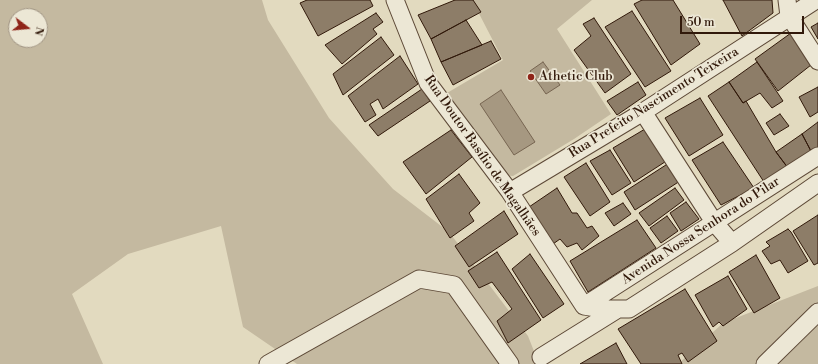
<!DOCTYPE html>
<meta charset="utf-8">
<style>
body{margin:0}
#map{position:relative;width:818px;height:364px;overflow:hidden;background:#e2dabf;font-family:"Libre Bodoni",serif}
canvas{display:block}
.north{position:absolute;left:8px;top:8px;width:40px;height:40px;box-sizing:border-box;background:#ece7d5;border:1px solid #a19584;border-radius:50%;rotate:106deg;font-size:11px;font-weight:700;line-height:16px;text-align:center;color:#31190a}
.north::after{content:'';display:block;margin:auto;width:14px;height:18px;background:#8f2418;clip-path:polygon(50% 0,100% 100%,50% 72%,0 100%)}
.scale{position:absolute;left:680px;top:16px;width:124px;height:18px;box-sizing:border-box;border:2px solid #31190a;border-top:0;padding-left:5px;font-size:12px;line-height:14px;white-space:nowrap;color:#31190a;-webkit-text-stroke:3px #ece7d5;paint-order:stroke}
</style>
<div id="map">
<canvas width="818" height="364"></canvas>
<div class="north">N</div>
<div class="scale">50 m</div>
</div>
<script>
const ctx = document.querySelector('canvas').getContext('2d');
ctx.lineJoin = 'round';
function paint(path, color) {
  ctx.fillStyle = color;
  ctx.fill(path, 'evenodd');
}
function shape(rows) {
  const path = new Path2D();
  for (const r of rows) {
    path.moveTo(r[0], r[1]);
    for (let i = 2; i < r.length; i += 2) path.lineTo(r[i], r[i + 1]);
  }
  return path;
}
function stroke(path, color, width, dash) {
  ctx.strokeStyle = color;
  ctx.lineWidth = width;
  ctx.lineCap = dash ? 'butt' : 'round';
  ctx.setLineDash(dash || []);
  ctx.stroke(path);
}
function label(font, color, halo, rows, align = 'center') {
  ctx.font = font + ' "Libre Bodoni",serif';
  ctx.lineWidth = 3.5;
  ctx.setLineDash([]);
  ctx.textBaseline = 'middle';
  ctx.strokeStyle = halo;
  ctx.fillStyle = color;
  for (const [text, x, y, turn = 0] of rows) {
    ctx.save();
    ctx.translate(x, y);
    ctx.rotate((+turn || 0) * Math.PI / 180);
    ctx.textAlign = isNaN(turn) ? turn : align;
    if (halo) ctx.strokeText(text, 0, 0);
    ctx.fillText(text, 0, 0);
    ctx.restore();
  }
}
const green = shape([
 [0,0,262,0,268,20,329,118,393,189,449,232,528,336,539,364,297,364,243,327,221,226,128,254,72,294,103,364,0,364],
 [16,16,40,16,40,40,16,40],
 [472,0,592,0,557,29,611,114,574,139,513,176,502,175,447,93,503,60],
 [818,286,818,364,678,364,723,323]
]);
const water = shape([
 [543,62,560,85,546,94,530,71,543,62],
 [501,90,535,142,514,155,480,104,501,90]
]);
const building = shape([
 [307,0,370,0,373,6,318,36,300,3,307,0],
 [455,0,473,0,481,12,431,39,418,15,455,0],
 [642,0,673,0,700,44,671,65,634,4,642,0],
 [723,0,772,0,773,13,742,36,723,0],
 [632,11,671,71,645,87,605,27,632,11],
 [376,13,383,22,373,29,377,34,342,64,325,45,376,13],
 [594,18,631,74,605,93,574,50,591,36,583,24,594,18],
 [466,20,482,45,441,62,431,39,466,20],
 [818,23,818,39,811,27,818,23],
 [791,33,811,65,778,91,755,59,791,33],
 [381,37,394,55,343,95,333,74,381,37],
 [491,41,501,59,453,85,441,62,491,41],
 [400,56,418,84,383,109,378,99,370,104,376,115,365,122,348,96,400,56],
 [757,62,783,101,772,108,760,93,743,103,729,82,757,62],
 [638,82,646,95,617,115,607,101,638,82],
 [729,82,743,103,746,101,776,152,788,168,764,182,708,96,729,82],
 [818,87,818,112,810,117,799,97,818,87],
 [422,89,430,101,378,136,369,125,422,89],
 [700,98,723,135,689,156,665,118,700,98],
 [780,114,789,126,774,135,766,123,780,114],
 [818,122,818,149,812,153,802,134,818,122],
 [645,129,671,158,634,182,613,148,645,129],
 [451,130,472,157,426,194,403,162,451,130],
 [802,134,812,153,788,168,776,152,802,134],
 [723,142,754,188,721,205,692,160,723,142],
 [610,150,631,183,612,195,590,161,610,150],
 [586,163,610,202,590,216,564,177,586,163],
 [669,163,680,181,635,210,624,192,669,163],
 [459,174,480,203,469,213,474,221,450,238,426,199,459,174],
 [557,188,572,213,577,213,587,228,592,226,599,236,582,250,577,243,567,247,560,239,553,244,529,207,557,188],
 [675,188,684,200,649,226,639,213,675,188],
 [686,202,699,219,681,231,670,213,686,202],
 [623,203,631,214,614,226,605,213,623,203],
 [504,211,518,234,469,267,455,246,504,211],
 [818,215,818,263,814,265,793,231,818,215],
 [667,216,678,231,661,243,650,228,667,216],
 [637,220,656,248,588,292,570,261,637,220],
 [788,229,791,232,808,261,788,273,780,260,771,264,762,251,770,246,766,242,788,229],
 [497,252,541,320,508,343,497,321,512,309,492,282,479,288,468,271,497,252],
 [530,254,564,304,543,318,512,269,530,254],
 [756,255,780,298,754,313,729,272,756,255],
 [728,276,747,309,723,326,719,322,713,327,695,295,728,276],
 [685,289,717,341,688,362,682,353,678,355,682,364,641,364,618,329,685,289],
 [616,343,627,364,580,364,616,343]
]);
const minor = shape([
 [395,0,428,83,510,192,584,306,602,309,629,309,732,243,818,183],
 [787,0,789,16,818,61],
 [643,112,714,222,732,243],
 [510,192,643,112,816,0],
 [584,306,818,156],
 [541,357,618,309],
 [268,364,419,279,454,285,510,364],
 [765,364,818,312]
]);
const markers = [
 [531,77,4,"#8f2418"]
];
const poiNames = [
 ["Athetic Club",539,77]
];
const streetNames = [
 ["Rua Prefeito Nascimento Teixeira",654,103,-32],
 ["Rua Doutor Basílio de Magalhães",482,156,55],
 ["Avenida Nossa Senhora do Pilar",701,231,-33]
];
paint(green, '#c4b9a0');
paint(water, '#a69881');
stroke(water, '#776551', 1);
paint(building, '#8d7d68');
stroke(building, '#31190a', 1);
stroke(minor, '#5d4937', 19);
stroke(minor, '#ece7d5', 17);
for (const [x, y, r, color] of markers) {
  const dot = new Path2D();
  dot.arc(x, y, r, 0, 2 * Math.PI);
  ctx.fillStyle = color;
  ctx.fill(dot);
  stroke(dot, '#ece7d5', 1.5);
}
label('13px', '#31190a', '#ece7d5', poiNames, 'left');
label('13px', '#31190a', '#ece7d5', streetNames);
</script>
